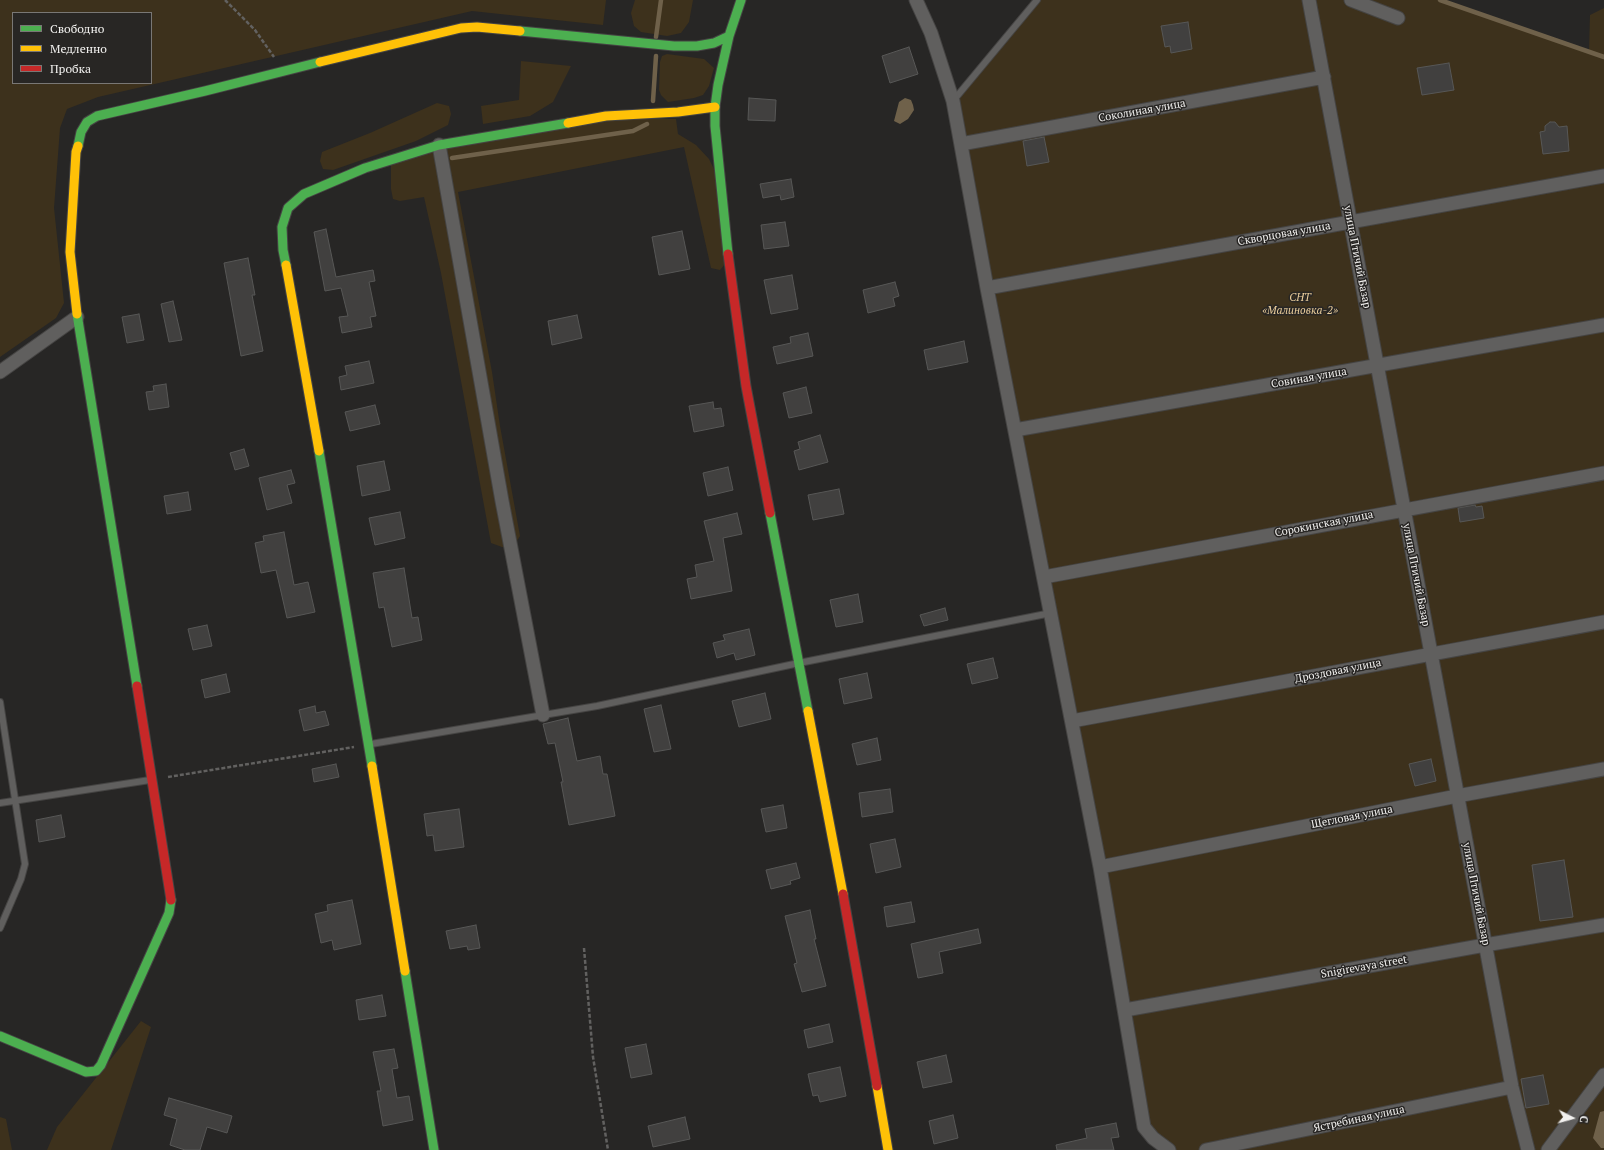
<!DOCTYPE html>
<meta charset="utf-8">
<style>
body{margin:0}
#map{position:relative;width:1604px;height:1150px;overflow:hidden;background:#272625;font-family:"PT Serif",serif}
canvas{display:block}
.legend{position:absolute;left:12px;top:12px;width:140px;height:72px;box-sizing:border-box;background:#282624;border:1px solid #797775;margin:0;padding:5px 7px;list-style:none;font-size:12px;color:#f2f1ef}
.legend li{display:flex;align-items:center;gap:8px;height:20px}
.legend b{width:20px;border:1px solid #797775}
.north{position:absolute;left:1552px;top:1098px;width:40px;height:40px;-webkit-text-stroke:3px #282624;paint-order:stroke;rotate:96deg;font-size:11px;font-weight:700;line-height:16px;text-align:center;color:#f2f1ef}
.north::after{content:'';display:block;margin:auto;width:14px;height:18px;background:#f2f1ef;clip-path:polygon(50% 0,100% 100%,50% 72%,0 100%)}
</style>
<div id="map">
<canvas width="1604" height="1150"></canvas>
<ul class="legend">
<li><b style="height:5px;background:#4caf50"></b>Свободно</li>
<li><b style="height:5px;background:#ffc107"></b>Медленно</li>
<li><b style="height:5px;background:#c62828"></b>Пробка</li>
</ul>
<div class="north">С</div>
</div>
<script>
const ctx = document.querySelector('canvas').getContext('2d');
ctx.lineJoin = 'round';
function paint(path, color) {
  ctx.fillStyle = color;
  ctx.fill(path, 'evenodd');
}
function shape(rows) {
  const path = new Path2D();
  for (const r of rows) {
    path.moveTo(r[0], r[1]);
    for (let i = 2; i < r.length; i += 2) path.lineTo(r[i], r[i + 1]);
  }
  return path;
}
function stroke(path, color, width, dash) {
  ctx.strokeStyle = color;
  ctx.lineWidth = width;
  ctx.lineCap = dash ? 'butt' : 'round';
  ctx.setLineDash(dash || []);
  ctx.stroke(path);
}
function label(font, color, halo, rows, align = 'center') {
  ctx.font = font + ' "PT Serif",serif';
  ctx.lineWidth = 3;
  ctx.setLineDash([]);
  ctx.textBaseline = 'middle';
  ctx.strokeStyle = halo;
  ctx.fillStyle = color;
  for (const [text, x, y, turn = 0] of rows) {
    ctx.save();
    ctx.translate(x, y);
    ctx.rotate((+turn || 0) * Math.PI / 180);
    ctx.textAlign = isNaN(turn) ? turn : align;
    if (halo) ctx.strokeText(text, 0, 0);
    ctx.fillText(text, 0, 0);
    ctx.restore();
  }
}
const green = shape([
 [0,0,606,0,603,25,472,11,98,97,67,109,60,128,54,208,64,303,56,318,0,357],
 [13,13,151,13,151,83,13,83],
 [635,0,693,0,689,22,681,33,667,36,641,32,634,26,631,13],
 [1037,0,1440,0,1589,52,1590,15,1604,8,1604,1150,1169,1150,1144,1127,953,101],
 [667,54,704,59,714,68,709,86,703,95,694,98,668,102,661,95,659,90,660,62,662,56],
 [521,61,571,66,553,102,530,116,483,124,481,106,519,100],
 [437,103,449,106,451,114,448,125,416,141,333,170,323,169,320,161,322,152,370,133],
 [606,119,676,119,678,134,696,145,709,159,716,173,725,264,720,270,711,268,684,147,458,192,492,372,500,426,520,536,515,544,509,548,502,547,491,543,441,273,424,197,400,201,393,199,391,189,391,165,429,152],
 [141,1021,151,1027,111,1150,47,1150,57,1127],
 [0,1117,6,1119,12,1150,0,1150]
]);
const water = shape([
 [905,98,911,100,913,105,914,110,908,119,900,124,894,121,899,102],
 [1604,1111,1604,1148,1601,1148,1593,1138,1600,1112]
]);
const stream = shape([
 [1440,0,1604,57],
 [656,37,661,0],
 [653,101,656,56],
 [452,158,633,131,647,124]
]);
const building = shape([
 [1188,22,1192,49,1171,53,1170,46,1165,47,1161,26,1188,22],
 [909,47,918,74,890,83,882,56,909,47],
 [1449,63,1454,90,1422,95,1417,68,1449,63],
 [749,98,776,100,775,121,748,120,749,98],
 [1550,122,1555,122,1559,127,1567,126,1569,151,1543,154,1540,132,1545,131,1545,126,1550,122],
 [1044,137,1049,162,1027,166,1023,141,1044,137],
 [791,179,794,197,781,200,780,195,763,198,760,184,791,179],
 [785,222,789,246,764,249,761,225,785,222],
 [326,229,336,277,373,270,375,281,369,282,376,316,370,317,372,327,342,333,339,317,348,316,341,288,325,291,314,232,326,229],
 [682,231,690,269,659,275,652,237,682,231],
 [248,258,255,295,252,295,263,351,241,356,224,263,248,258],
 [792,275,798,309,771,314,764,280,792,275],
 [895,282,899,296,893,298,895,306,868,313,863,290,895,282],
 [173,301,182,340,169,342,161,304,173,301],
 [139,314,144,340,127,343,122,317,139,314],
 [577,315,582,338,552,345,548,321,577,315],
 [808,333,813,356,777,364,773,347,791,343,790,337,808,333],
 [964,341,968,362,928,370,924,350,964,341],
 [369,361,374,383,341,390,339,377,347,375,345,366,369,361],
 [166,384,169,407,149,410,146,392,154,391,153,386,166,384],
 [806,387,812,413,789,418,783,393,806,387],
 [713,402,714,409,721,408,724,426,694,432,689,406,713,402],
 [375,405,380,424,350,431,345,412,375,405],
 [820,435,828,462,799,470,794,451,800,449,798,442,820,435],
 [244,449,249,466,235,470,230,453,244,449],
 [384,461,390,490,362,496,357,466,384,461],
 [728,467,733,490,708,496,703,473,728,467],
 [291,470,295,483,287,485,292,503,267,510,259,478,291,470],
 [839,489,844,514,813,520,808,495,839,489],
 [188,492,191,510,167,514,164,496,188,492],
 [1475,505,1476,507,1482,506,1484,518,1460,522,1458,508,1475,505],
 [400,512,405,538,375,545,369,518,400,512],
 [737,513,742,534,723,538,732,591,691,599,687,579,697,577,695,565,714,561,704,521,737,513],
 [284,532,294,585,308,582,315,612,287,618,276,570,261,573,255,543,264,541,263,536,284,532],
 [404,568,412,618,418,617,422,640,392,647,384,607,379,608,373,573,404,568],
 [858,594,863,622,836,627,830,600,858,594],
 [945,608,948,620,924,626,920,615,945,608],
 [207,625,212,646,193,650,188,629,207,625],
 [749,629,755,655,736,660,734,653,717,658,713,643,725,640,723,635,749,629],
 [993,658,998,678,972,684,967,664,993,658],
 [867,673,872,698,844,704,839,679,867,673],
 [226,674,230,692,205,698,201,680,226,674],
 [765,693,771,719,739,727,732,701,765,693],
 [661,705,671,749,654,752,644,709,661,705],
 [315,706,316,713,325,711,329,725,304,731,299,710,315,706],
 [568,718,577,761,600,756,603,774,607,774,615,816,569,825,561,782,563,782,555,743,548,744,543,724,568,718],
 [877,738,881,760,857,765,852,744,877,738],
 [1431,759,1436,781,1415,786,1409,764,1431,759],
 [336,764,339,777,314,782,312,769,336,764],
 [890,789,893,812,862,817,859,793,890,789],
 [783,805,787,828,766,832,761,809,783,805],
 [459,809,464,847,435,851,433,835,427,836,424,814,459,809],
 [61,815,65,837,39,842,36,820,61,815],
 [895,839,901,867,876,873,870,844,895,839],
 [1564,860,1573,917,1540,921,1532,865,1564,860],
 [796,863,800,878,790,881,791,884,771,889,766,870,796,863],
 [352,900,361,944,334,950,332,940,321,943,315,914,328,911,327,905,352,900],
 [911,902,915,922,887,927,884,907,911,902],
 [810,910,816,939,814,939,826,986,802,992,794,964,797,963,785,916,810,910],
 [476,925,480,948,468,950,467,946,450,949,446,931,476,925],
 [978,929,981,943,939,952,943,973,918,978,911,944,978,929],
 [382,995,386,1016,359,1020,356,1000,382,995],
 [829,1024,833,1042,808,1048,804,1030,829,1024],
 [646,1044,652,1074,631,1078,625,1048,646,1044],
 [394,1049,398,1068,392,1069,397,1098,409,1096,413,1120,383,1126,377,1091,381,1091,373,1052,394,1049],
 [946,1055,952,1082,923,1088,917,1062,946,1055],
 [840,1067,846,1096,820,1102,818,1095,813,1096,808,1074,840,1067],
 [1543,1075,1549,1104,1526,1108,1521,1079,1543,1075],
 [169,1098,232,1116,227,1133,207,1127,200,1150,185,1150,170,1145,177,1119,164,1115,169,1098],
 [953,1115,958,1138,934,1144,929,1121,953,1115],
 [685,1117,690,1139,653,1147,648,1126,685,1117],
 [1116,1123,1119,1137,1111,1138,1114,1150,1057,1150,1056,1145,1087,1138,1085,1129,1116,1123]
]);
const path = shape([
 [225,0,255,30,274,57],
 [168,777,354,747],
 [584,948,593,1057,608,1150]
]);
const lane = shape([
 [953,101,1037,0],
 [0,702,25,864,21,879,0,928],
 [371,744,597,706,799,663,1051,613],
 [0,803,150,780]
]);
const street = shape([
 [916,0,931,33,953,101,987,288,1100,867,1144,1127,1153,1138,1169,1150],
 [1309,0,1512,1087,1528,1150],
 [1351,0,1398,18],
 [961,144,1324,77],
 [439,145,502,501,543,715],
 [987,288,1604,176],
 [0,372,77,317],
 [1015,430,1604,325],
 [1044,577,1604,473],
 [1072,721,1604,622],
 [1100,867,1457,796,1604,769],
 [1125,1010,1485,945,1604,925],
 [1206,1150,1512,1087],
 [1548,1150,1604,1075]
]);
const fast = shape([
 [520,31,674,46,697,46,714,43,729,36],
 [78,146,81,132,87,122,97,116,205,91,320,62],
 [728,254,715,126,715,107,718,85,729,36,741,0],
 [286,265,283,250,282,227,288,208,304,194,365,168,439,145,568,123],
 [77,314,137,686],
 [319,451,372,766],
 [770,513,808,711],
 [405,971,434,1150],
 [0,1036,86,1072,96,1071,101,1065,169,913,171,900]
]);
const slow = shape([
 [320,62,461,28,477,27,520,31],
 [568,123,606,116,678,112,715,107],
 [286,265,319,451],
 [77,314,70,252,76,152,78,146],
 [808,711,843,894],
 [372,766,405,971],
 [877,1086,888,1150]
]);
const jam = shape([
 [728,254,746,386,770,513],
 [137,686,171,900],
 [843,894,877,1086]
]);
const streetNames = [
 ["Соколиная улица",1142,111,-10],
 ["Скворцовая улица",1284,234,-10],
 ["улица Птичий Базар",1357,257,79],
 ["Совиная улица",1309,378,-10],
 ["Сорокинская улица",1324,524,-11],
 ["улица Птичий Базар",1416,575,79],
 ["Дроздовая улица",1338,671,-11],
 ["Щегловая улица",1352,817,-11],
 ["улица Птичий Базар",1476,894,79],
 ["Snigirevaya street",1364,967,-10],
 ["Ястребиная улица",1359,1119,-12]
];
const parkNames = [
 ["СНТ",1300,298],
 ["«Малиновка-2»",1300,311]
];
paint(green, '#3d311c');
paint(water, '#6f614a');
stroke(stream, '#6f614a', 4.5);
paint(building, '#41403f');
stroke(building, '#575756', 1);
stroke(lane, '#454443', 8);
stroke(street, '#454443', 15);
stroke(fast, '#454443', 11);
stroke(slow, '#454443', 11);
stroke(jam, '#454443', 11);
stroke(path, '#626160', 2.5, [4, 2]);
stroke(lane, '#605f5e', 6);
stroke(street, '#605f5e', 13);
stroke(fast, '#4caf50', 9);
stroke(slow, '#ffc107', 9);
stroke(jam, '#c62828', 9);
label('11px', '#f2f1ef', '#282624', streetNames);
label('italic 11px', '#ebce9c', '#282624', parkNames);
</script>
